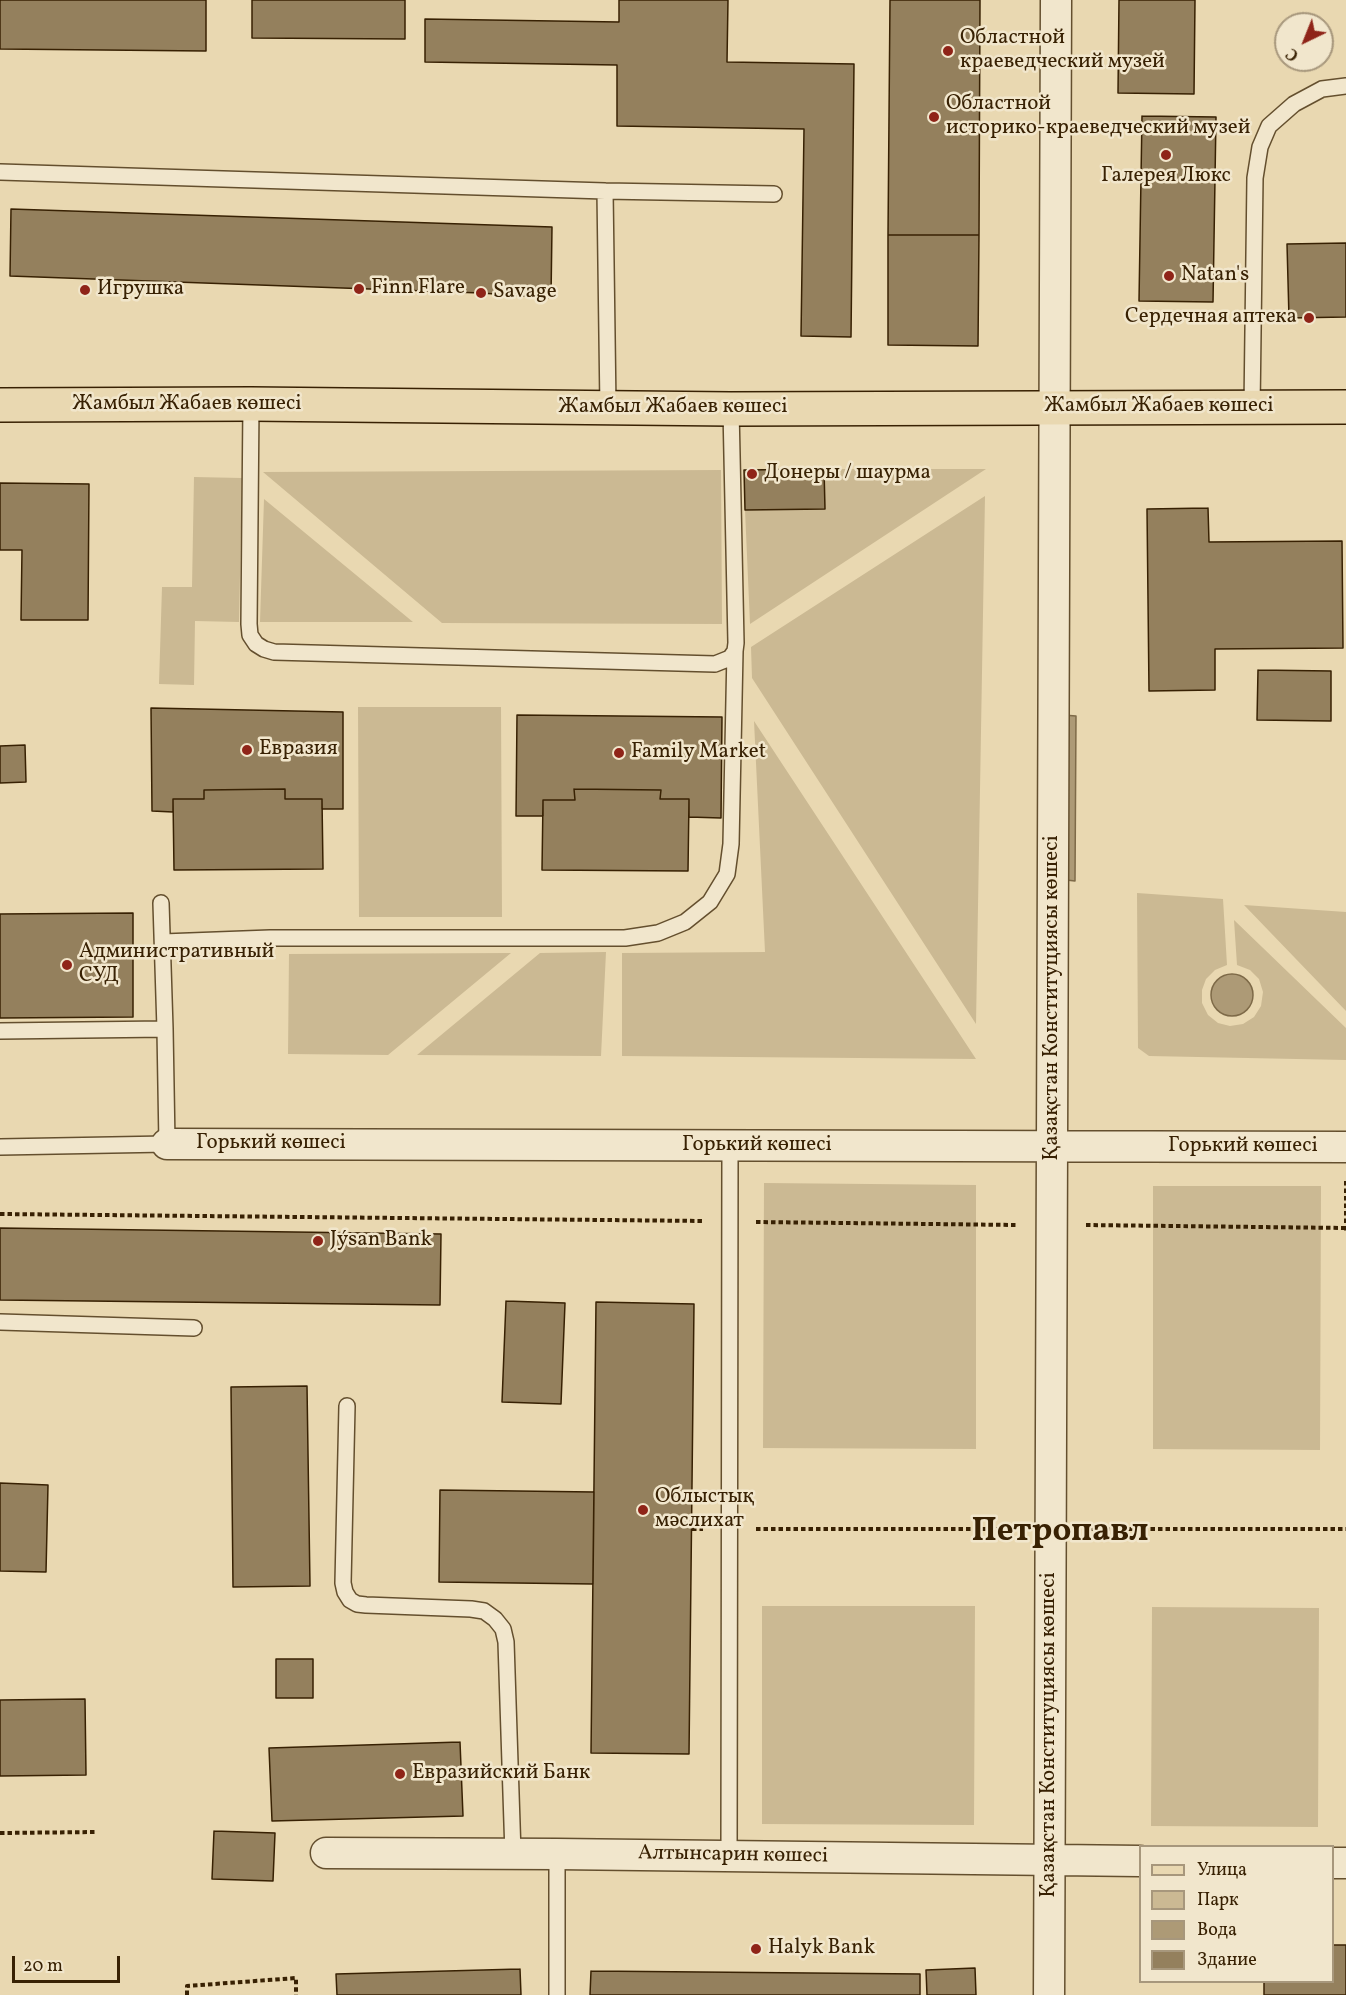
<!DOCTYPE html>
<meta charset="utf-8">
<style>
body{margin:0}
#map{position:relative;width:1346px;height:1995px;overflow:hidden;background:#e9d8b1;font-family:Vollkorn,serif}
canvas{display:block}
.legend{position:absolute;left:1139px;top:1845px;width:195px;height:138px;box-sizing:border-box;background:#f1e6cc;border:2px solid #a7977c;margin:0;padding:8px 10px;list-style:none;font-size:18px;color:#382103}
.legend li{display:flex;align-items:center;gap:12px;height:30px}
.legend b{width:30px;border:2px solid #a7977c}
.north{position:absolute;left:1274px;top:12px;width:60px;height:60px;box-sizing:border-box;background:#f1e6cc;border:2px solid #a7977c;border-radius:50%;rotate:223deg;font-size:16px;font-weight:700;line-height:24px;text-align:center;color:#382103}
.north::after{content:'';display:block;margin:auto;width:21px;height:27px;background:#8f2418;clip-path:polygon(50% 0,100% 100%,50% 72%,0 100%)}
.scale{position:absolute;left:12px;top:1956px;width:108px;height:27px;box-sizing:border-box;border:3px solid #382103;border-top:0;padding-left:8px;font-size:18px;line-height:21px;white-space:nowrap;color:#382103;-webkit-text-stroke:4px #f1e6cc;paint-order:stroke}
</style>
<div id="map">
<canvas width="1346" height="1995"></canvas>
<ul class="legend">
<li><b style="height:8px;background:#e9d8b1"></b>Улица</li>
<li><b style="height:16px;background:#cbb993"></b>Парк</li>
<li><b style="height:16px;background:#ad9a76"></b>Вода</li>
<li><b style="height:16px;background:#94805d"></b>Здание</li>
</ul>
<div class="north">С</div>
<div class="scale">20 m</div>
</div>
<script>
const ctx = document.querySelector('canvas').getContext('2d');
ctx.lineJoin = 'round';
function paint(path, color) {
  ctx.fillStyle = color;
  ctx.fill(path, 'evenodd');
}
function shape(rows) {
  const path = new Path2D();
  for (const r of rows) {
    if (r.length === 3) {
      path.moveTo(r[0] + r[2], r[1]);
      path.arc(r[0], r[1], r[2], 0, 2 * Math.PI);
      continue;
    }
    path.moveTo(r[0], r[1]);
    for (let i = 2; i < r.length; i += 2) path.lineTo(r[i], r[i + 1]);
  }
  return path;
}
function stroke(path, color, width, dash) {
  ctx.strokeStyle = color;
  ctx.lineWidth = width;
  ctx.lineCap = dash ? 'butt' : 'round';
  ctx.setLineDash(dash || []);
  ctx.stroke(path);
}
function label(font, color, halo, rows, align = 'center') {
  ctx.font = font + ' Vollkorn,serif';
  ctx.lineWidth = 5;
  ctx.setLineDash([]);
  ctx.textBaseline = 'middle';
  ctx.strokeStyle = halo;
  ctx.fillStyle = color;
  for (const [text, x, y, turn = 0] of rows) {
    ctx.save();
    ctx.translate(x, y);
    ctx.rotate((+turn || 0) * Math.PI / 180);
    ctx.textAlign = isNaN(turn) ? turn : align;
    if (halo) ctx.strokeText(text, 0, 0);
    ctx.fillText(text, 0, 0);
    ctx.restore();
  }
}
const green = shape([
 [824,469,986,469,750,624,745,510,825,509],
 [721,470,722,624,442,623,263,472],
 [194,477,242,478,239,622,195,621,194,685,159,684,162,587,192,587],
 [985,496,976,1024,752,678,751,647],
 [264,499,413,622,260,622],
 [358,707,501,707,502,917,359,917],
 [754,721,976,1059,622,1056,622,953,765,952],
 [1137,893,1223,899,1227,965,1215,970,1206,979,1202,990,1202,1003,1208,1015,1218,1023,1230,1026,1243,1024,1254,1017,1261,1006,1263,992,1259,979,1250,970,1237,965,1234,920,1346,1028,1346,1060,1149,1056,1138,1048],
 [1244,905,1346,912,1346,1011],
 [606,952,601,1056,417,1055,540,953],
 [511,953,388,1055,288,1054,289,954],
 [764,1183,976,1185,976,1449,763,1448],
 [1153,1186,1321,1186,1320,1450,1153,1449],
 [762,1606,975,1606,974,1825,762,1824],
 [1152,1607,1319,1608,1318,1827,1151,1826]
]);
const water = shape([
 [1038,713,1076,716,1075,881,1040,877,1038,713],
 [1232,995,21]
]);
const building = shape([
 [0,0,206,0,206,51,0,49,0,0],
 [252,0,405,0,405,39,252,38,252,0],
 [619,0,728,0,727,62,854,64,851,337,801,336,804,129,617,126,617,65,425,62,425,19,619,22,619,0],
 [890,0,980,0,979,235,888,235,890,0],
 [1119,0,1195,0,1194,94,1118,93,1119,0],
 [1142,116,1216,117,1213,302,1139,301,1142,116],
 [11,209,552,227,551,298,481,293,10,276,11,209],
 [888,235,979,235,978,346,888,345,888,235],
 [1346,243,1346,317,1289,318,1287,244,1346,243],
 [824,469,825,509,745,510,744,470,824,469],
 [0,483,89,484,88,620,21,620,22,550,0,550,0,483],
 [1208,508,1209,542,1342,541,1343,648,1215,649,1215,690,1149,691,1147,509,1208,508],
 [1258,670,1331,671,1331,721,1257,720,1258,670],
 [151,708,343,712,343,809,322,809,322,799,285,799,285,789,204,790,204,799,173,799,173,812,152,811,151,708],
 [517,715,722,717,721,818,689,817,689,799,660,799,661,790,574,789,575,800,543,800,543,816,516,816,517,715],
 [25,745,26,782,0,783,0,746,25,745],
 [285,789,285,799,322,799,323,869,174,870,173,799,204,799,204,790,285,789],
 [574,789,661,790,660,799,689,799,688,871,542,870,543,800,575,800,574,789],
 [133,913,133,1017,0,1018,0,914,133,913],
 [0,1228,441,1234,440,1305,0,1300,0,1228],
 [506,1301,565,1303,561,1404,502,1402,506,1301],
 [596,1302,694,1304,689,1754,591,1753,596,1302],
 [307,1386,310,1586,233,1587,231,1387,307,1386],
 [0,1483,48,1485,46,1572,0,1571,0,1483],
 [440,1490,594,1492,593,1584,439,1582,440,1490],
 [276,1659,313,1659,313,1698,276,1698,276,1659],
 [85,1699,86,1775,0,1776,0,1700,85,1699],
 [460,1742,463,1816,272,1821,269,1748,460,1742],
 [214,1831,275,1833,273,1881,212,1879,214,1831],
 [1332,1945,1346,1945,1346,1995,1264,1995,1264,1982,1332,1982,1332,1945],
 [975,1968,976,1995,927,1995,926,1970,975,1968],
 [520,1969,521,1995,337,1995,336,1974,520,1969],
 [591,1971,920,1974,920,1995,590,1995,591,1971]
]);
const path = shape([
 [1346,1181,1346,1231],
 [0,1214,703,1221],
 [756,1222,1018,1225],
 [1086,1225,1346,1228],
 [692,1529,703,1529],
 [756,1529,1018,1529],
 [1083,1529,1346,1529],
 [0,1833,97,1832],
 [187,1995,187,1986,296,1978,296,1995]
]);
const lane = shape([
 [0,172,605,191,608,408],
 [605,191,774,194],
 [251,404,249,624,250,635,256,644,264,649,274,652,715,664,730,658,735,651,736,643,731,409],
 [1252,408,1255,178,1260,147,1269,126,1294,104,1322,89,1346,86],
 [161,903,165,1029],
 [163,942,270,938,625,938,658,933,685,922,710,902,727,874,731,844,735,651],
 [0,1031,165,1029,167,1144,0,1147],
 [0,1322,194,1328],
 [347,1406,343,1583,345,1592,350,1600,357,1604,366,1605,471,1609,484,1611,495,1619,503,1629,506,1642,513,1854],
 [557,1854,557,1995],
 [729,1856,730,1146]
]);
const street = shape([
 [167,1144,1346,1147],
 [326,1853,557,1854,1140,1861],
 [1332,1863,1346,1863],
 [1049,1995,1056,0]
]);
const primary = shape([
 [0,405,251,404,731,409,1346,407]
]);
const markers = [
 [948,51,6,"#8f2418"],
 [934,117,6,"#8f2418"],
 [1166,155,6,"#8f2418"],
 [1169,276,6,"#8f2418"],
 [359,289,6,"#8f2418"],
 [85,290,6,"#8f2418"],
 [481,293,6,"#8f2418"],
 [1309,318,6,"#8f2418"],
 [752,474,6,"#8f2418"],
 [247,750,6,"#8f2418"],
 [619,753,6,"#8f2418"],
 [67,965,6,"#8f2418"],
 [318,1241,6,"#8f2418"],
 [643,1510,6,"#8f2418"],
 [400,1774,6,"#8f2418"],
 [756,1949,6,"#8f2418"]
];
const poiNames = [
 ["Областной",960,39],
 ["краеведческий музей",960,63],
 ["Oбластной",946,105],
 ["историко-краеведческий музей",946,129],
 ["Галерея Люкс",1166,177,"center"],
 ["Natan's",1181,276],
 ["Finn Flare",371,289],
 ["Игрушка",97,290],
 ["Savage",493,293],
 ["Сердечная аптека",1297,318,"right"],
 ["Донеры / шаурма",764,474],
 ["Евразия",259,750],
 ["Family Мarket",631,753],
 ["Административный",79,953],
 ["СУД",79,977],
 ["Jýsan Bank",330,1241],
 ["Облыстық",655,1498],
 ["мәслихат",655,1522],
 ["Евразийский Банк",412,1774],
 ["Halyk Bank",768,1949]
];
const streetNames = [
 ["Жамбыл Жабаев көшесі",187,405],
 ["Жамбыл Жабаев көшесі",1159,407],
 ["Жамбыл Жабаев көшесі",673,408],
 ["Қазақстан Конституциясы көшесі",1053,998,-90],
 ["Горький көшесі",271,1144],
 ["Горький көшесі",757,1146],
 ["Горький көшесі",1243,1147],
 ["Қазақстан Конституциясы көшесі",1050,1735,-90],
 ["Алтынсарин көшесі",733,1856,1]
];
const townNames = [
 ["Петропавл",1060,1534]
];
paint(green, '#cbb993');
paint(water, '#ad9a76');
stroke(water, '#7e6a48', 1.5);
paint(building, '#94805d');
stroke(building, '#382103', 1.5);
stroke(lane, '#644f2e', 18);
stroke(street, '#644f2e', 33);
stroke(primary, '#382103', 36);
stroke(path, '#382103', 4, [4.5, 3]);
stroke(lane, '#f1e6cc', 15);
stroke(street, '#f1e6cc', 30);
stroke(primary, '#e9d8b1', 33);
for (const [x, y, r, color] of markers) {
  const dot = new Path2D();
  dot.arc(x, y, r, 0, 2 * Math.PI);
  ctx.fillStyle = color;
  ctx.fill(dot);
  stroke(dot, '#f1e6cc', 2);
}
label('21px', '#382103', '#f1e6cc', poiNames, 'left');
label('21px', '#382103', '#f1e6cc', streetNames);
label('bold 33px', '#382103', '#f1e6cc', townNames);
</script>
